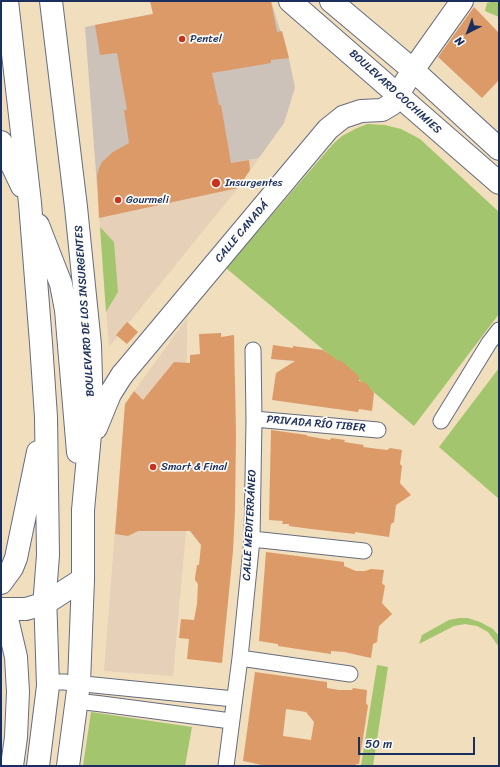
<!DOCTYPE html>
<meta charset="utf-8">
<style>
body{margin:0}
#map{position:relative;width:500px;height:767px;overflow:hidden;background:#f0debd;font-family:Sriracha,sans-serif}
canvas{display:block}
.frame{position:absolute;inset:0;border:2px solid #1b2f5e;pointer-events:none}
.north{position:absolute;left:448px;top:12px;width:40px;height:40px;-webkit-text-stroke:3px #fdfcf7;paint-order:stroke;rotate:222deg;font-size:11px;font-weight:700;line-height:16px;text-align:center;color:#1b2f5e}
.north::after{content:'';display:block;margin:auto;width:14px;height:18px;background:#1b2f5e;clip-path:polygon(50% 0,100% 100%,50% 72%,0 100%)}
.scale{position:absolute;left:358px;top:737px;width:117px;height:18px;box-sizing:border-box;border:2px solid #1b2f5e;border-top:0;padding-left:5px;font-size:12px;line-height:14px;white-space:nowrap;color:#1b2f5e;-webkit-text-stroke:3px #fdfcf7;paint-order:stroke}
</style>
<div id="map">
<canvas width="500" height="767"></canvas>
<div class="frame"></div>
<div class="north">N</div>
<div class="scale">50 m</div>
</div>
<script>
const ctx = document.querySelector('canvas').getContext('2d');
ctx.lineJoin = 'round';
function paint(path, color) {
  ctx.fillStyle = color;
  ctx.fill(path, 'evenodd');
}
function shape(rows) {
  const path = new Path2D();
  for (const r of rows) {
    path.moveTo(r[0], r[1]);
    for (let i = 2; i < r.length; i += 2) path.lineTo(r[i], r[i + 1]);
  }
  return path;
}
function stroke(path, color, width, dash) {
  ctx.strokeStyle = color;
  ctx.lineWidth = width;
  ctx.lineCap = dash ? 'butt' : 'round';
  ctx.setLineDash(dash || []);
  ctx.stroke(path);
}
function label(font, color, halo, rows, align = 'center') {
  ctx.font = font + ' Sriracha,sans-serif';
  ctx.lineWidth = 3.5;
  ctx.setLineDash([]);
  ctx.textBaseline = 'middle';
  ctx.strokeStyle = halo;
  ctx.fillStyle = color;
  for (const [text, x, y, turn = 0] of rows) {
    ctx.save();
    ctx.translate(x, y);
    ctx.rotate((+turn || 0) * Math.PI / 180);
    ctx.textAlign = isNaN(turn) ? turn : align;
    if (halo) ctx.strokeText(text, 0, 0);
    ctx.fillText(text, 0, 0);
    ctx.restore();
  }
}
const built = shape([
 [259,158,238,188,109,347,97,186],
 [187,318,186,531,173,676,104,671,125,404]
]);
const industrial = shape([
 [220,1,271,1,289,59,295,88,284,123,259,158,97,186,85,27]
]);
const green = shape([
 [493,1,499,1,499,17,485,11,487,3],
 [367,124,385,125,401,129,420,139,499,212,499,314,414,426,226,268,333,144,342,136,355,129],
 [100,227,114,242,118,292,106,312],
 [499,368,499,499,439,447],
 [459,618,468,618,480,622,493,629,499,636,499,647,488,632,477,626,465,624,454,626,419,644,422,635,449,620],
 [377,665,388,667,373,766,361,766],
 [91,712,192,727,185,766,83,766]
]);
const building = shape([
 [150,1,271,1,277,32,282,31,289,58,271,60,271,63,212,73,219,105,221,105,231,163,249,160,250,170,238,188,99,218,97,176,99,168,102,162,113,152,129,143,124,110,127,110,117,53,100,55,95,25,153,14],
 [474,7,499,33,499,80,482,98,438,57],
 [127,322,138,332,127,344,116,335],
 [221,333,221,337,234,335,236,434,235,511,233,551,222,663,187,659,189,639,179,638,181,619,194,620,197,604,198,584,195,580,195,578,197,565,199,565,201,545,190,531,138,531,128,536,115,534,125,404,134,391,143,400,174,362,190,363,190,355,200,354,199,334],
 [273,345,293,348,293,346,323,350,340,362,340,360,359,376,359,381,366,383,374,393,372,411,359,409,358,412,272,400,276,373,295,361,271,359],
 [271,430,307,435,307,436,330,440,331,438,345,440,344,442,364,445,363,447,387,450,390,448,402,450,400,464,402,466,400,483,411,495,396,505,394,522,391,524,389,537,355,532,355,534,311,529,289,526,289,524,282,524,283,521,269,520],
 [266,552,344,562,344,566,356,571,365,571,371,569,384,570,382,583,385,586,382,603,392,614,379,626,377,642,373,644,371,658,344,652,331,651,331,654,278,646,278,644,259,641],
 [255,672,327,682,327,688,339,690,352,690,353,688,367,690,366,703,368,706,359,764,356,764,356,766,262,766,262,765,243,761],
 [286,709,306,712,314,722,311,740,283,736]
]);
const street = shape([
 [254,419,378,430],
 [441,421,489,343,499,330],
 [252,539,364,551],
 [240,658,350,674],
 [48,686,55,682,64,682,234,699],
 [76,701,102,704,231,721],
 [226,766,240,658,252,539,254,419,253,350]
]);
const secondary = shape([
 [290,1,499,183],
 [331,1,413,70,499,149],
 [122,375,328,129,343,117,361,111,382,110,392,104,413,70,462,1],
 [1,609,26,609,46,603,83,579]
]);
const primary = shape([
 [7,1,30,203,41,343,46,417,48,555,45,594,48,686,38,766],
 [51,1,76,207,90,345,92,413,83,510,83,579,79,683,68,766],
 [1,142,22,186],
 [38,225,61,284,66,310,78,452],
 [96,428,110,394,122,375],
 [1,583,12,568,16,558,38,452],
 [5,610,16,657,18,692,16,737,12,766]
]);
const markers = [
 [182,39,4,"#c8321e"],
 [216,183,5,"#c8321e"],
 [118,200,4,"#c8321e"],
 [153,467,4,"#c8321e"]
];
const poiNames = [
 ["Pentel",190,39],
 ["Insurgentes",225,183],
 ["Gourmeli",126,200],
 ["Smart & Final",161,467]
];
const streetNames = [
 ["BOULEVARD COCHIMIES",395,92,42],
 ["CALLE CANADÁ",242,232,-50],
 ["BOULEVARD DE LOS INSURGENTES",85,311,-94],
 ["PRIVADA RÍO TIBER",316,424,5],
 ["CALLE MEDITERRÁNEO",250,525,-87]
];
paint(built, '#e6d0b7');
paint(industrial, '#ccc2b9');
paint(green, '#a3c56e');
paint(building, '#dc9a68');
stroke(street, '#666c7f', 17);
stroke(secondary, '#666c7f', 24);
stroke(primary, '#666c7f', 24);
stroke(street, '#fff', 15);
stroke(secondary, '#fff', 22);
stroke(primary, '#fff', 22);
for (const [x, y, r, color] of markers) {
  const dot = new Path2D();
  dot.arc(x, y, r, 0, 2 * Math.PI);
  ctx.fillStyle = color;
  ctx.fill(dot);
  stroke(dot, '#fdfcf7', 1.5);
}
label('11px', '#1b2f5e', '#fdfcf7', poiNames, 'left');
label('11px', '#1b2f5e', '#fdfcf7', streetNames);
</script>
